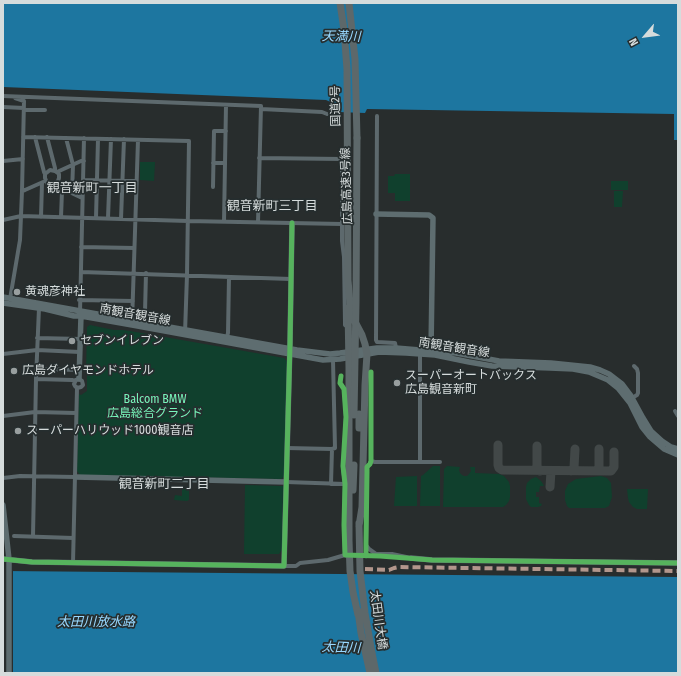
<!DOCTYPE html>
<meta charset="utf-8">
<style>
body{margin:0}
#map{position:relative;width:681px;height:676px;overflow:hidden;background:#282d2d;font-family:"Fira Sans Condensed",sans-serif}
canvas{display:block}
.frame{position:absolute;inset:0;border:4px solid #d6dcdc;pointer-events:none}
.north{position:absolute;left:625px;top:16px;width:40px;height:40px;-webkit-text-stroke:3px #262e2f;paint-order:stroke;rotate:242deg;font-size:11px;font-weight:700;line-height:16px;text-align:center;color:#d6dcdc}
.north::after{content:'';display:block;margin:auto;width:14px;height:18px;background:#d6dcdc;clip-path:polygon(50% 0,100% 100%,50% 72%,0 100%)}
</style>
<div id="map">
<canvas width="681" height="676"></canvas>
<div class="frame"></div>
<div class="north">N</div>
</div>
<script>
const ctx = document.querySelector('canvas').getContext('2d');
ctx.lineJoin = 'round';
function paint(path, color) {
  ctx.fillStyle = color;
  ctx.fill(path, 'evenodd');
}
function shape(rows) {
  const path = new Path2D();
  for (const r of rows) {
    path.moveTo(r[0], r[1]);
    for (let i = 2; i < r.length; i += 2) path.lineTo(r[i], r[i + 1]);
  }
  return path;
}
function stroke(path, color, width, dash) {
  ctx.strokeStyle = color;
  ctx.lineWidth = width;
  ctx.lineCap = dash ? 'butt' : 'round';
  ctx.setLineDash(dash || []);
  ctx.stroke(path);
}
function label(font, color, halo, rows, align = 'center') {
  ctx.font = font + ' "Fira Sans Condensed","Noto Sans JP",sans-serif';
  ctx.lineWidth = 3.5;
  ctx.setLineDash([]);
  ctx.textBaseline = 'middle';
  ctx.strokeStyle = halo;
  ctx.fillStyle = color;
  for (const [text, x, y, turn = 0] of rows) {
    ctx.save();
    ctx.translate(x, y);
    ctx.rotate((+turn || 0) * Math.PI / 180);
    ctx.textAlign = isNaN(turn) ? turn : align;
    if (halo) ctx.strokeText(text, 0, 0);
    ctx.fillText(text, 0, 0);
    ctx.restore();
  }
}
const green = shape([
 [140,162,155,162,154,181,140,180],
 [395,174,410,174,410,201,395,201,395,193,388,193,388,176,394,176],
 [611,181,628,181,628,190,611,190],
 [614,191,623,191,622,207,614,207],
 [90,325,114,330,123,330,142,333,284,358,287,361,287,380,284,477,281,479,80,475,77,471,79,394,81,395,87,391,87,376,86,374,87,327],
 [433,466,440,466,440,506,420,506,421,476,423,475],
 [447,466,460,467,459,470,460,473,462,475,464,476,467,476,469,474,471,471,470,467,475,467,475,473,499,474,504,476,509,482,510,486,510,497,509,501,506,505,503,507,443,507,444,469],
 [417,476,417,506,394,506,396,477],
 [601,476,607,478,611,483,612,497,609,506,605,508,569,508,567,506,565,500,565,491,568,484,576,479],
 [536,477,541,481,543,484,544,486,540,486,539,492,536,492,536,497,539,497,539,503,542,504,541,506,538,507,531,507,529,505,526,499,526,487,527,483,531,479],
 [245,485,282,486,283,486,282,550,279,554,244,554],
 [183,489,188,489,189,490,189,500,187,501,174,500,175,495,182,496,182,490],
 [627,489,648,489,647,509,637,509,633,507,629,502,628,498]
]);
const water = shape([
 [3,3,678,3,678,140,674,140,674,114,367,109,365,113,339,112,335,104,326,100,3,87],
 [3,571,678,577,678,673,3,673]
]);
const pier = shape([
 [3,569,13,569,13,673,3,673]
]);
const taxiway = shape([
 [498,445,498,465,499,468,502,470,610,471,611,471,614,467,614,452],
 [537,446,537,468,540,471],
 [571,471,574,468,575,449],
 [595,471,599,469,599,449],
 [550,487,551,471]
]);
const streetTunnel = shape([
 [348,556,364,556]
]);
const street = shape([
 [3,96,261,106,258,222],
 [3,107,24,108],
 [261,109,322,112,327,114],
 [24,110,45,110],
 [377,116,376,340,377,342,395,343,396,348],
 [23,137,189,141,187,275,185,333],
 [35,137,44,172,45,174],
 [47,137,55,168,55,171],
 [66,138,73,165,72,193],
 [342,152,342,241,344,257,345,323,345,325,348,327],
 [259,158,342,159],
 [3,161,23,159],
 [213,163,225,163],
 [57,172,81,161,84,161],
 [83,180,136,181],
 [55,184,58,181,59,178,59,174,55,171,50,170,45,174,45,178,47,183,50,184,55,184,57,186,82,198],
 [213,187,214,131,226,131],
 [22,191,25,190,43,182],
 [41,217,42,183],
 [61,217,62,191,63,189],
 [96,218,98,139],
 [108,218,111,139],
 [121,219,124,139],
 [3,220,21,216,188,221,342,224],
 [224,222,226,105],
 [81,247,134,248],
 [81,272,291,279],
 [10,299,20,240,22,191,24,101,15,98],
 [79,300,133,301],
 [80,312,84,138],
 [145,312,146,273],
 [132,323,138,140],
 [37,338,81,339],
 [226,340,228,333,229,277],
 [3,354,37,350,80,352],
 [37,369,80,370],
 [341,376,340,383,344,389,346,417,343,469,345,484,344,525,345,555,347,556],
 [36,379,72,380,75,381],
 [632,398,637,395,638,393,638,373,637,369,634,366],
 [675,411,678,416],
 [3,416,35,412,76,413],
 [287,448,332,449,335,448,333,360],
 [371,461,375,462,420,462,420,353],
 [420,462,440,462],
 [3,478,20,476,75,477],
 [286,482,345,484],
 [331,484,332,449],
 [14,536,73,538],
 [33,536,36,379,39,308],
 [366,545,369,549,376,554,392,554,411,558],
 [366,556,366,543,367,472,367,467,370,464,371,461,371,372],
 [73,563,77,388,75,386,74,384,76,380,79,379,82,381,83,385,81,387,77,388],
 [284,566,296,566,300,563,328,560,345,555]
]);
const secondary = shape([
 [376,214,429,215,433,218,431,350],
 [3,297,297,350,330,354,340,353,377,348,396,348,456,353,499,361,551,363,590,367,600,370,609,374,622,384,631,396,643,418,651,431,662,441,671,447,678,449],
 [3,303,45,309,74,316,81,316,132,325,323,360,340,359,379,352,406,353,435,355,469,362,492,366,550,368,573,369,589,372,608,380,618,388,630,403,642,427,650,437,664,449,678,455],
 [79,379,81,316],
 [75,477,286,482],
 [3,505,9,559,9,673],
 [411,558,432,560,678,563],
 [3,559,32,562,284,566,290,344,292,223]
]);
const highway = shape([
 [340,3,344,30,347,69,348,280,350,304,353,318,362,335,365,344,367,354,365,385,362,507,359,526],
 [349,3,355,59,357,138],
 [348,308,349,368,349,540,350,571,353,592,358,615],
 [359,428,359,414],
 [353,490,354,465],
 [359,523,360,571,365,613,372,653,376,673],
 [358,611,361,633,370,673]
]);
const highwayBridge = shape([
 [354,415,356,303,357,138]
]);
const quiet = shape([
 [365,569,389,570,394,568,399,567,678,571]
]);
const cycleway = shape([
 [341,376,340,383,344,389,346,417,343,466,345,484,344,525,345,555,380,556,432,560,678,563],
 [366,556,366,543,367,472,367,467,370,464,371,461,371,372],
 [3,559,32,562,284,566,290,344,292,223]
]);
const markers = [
 [17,292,4,"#999f9f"],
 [72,341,4,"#999f9f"],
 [14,371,4,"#999f9f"],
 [397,383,4,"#999f9f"],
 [18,431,4,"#999f9f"]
];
const streetNames = [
 ["国道2号",336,106,-91],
 ["広島高速3号線",347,186,-92],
 ["南観音観音線",135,315,10],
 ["南観音観音線",454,348,9],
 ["太田川大橋",378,620,82]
];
const poiNames = [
 ["黄魂彦神社",25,292],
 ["セブンイレブン",80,341],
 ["広島ダイヤモンドホテル",22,371],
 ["スーパーオートバックス",405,376],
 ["広島観音新町",405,390],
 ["スーパーハリウッド1000観音店",26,431]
];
const parkNames = [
 ["Balcom BMW",155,400],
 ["広島総合グランド",155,414]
];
const waterNames = [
 ["天満川",341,37,1],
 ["太田川放水路",96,622],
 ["太田川",341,648,2]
];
const neighbourhoodNames = [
 ["観音新町一丁目",92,188],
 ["観音新町三丁目",272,206],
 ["観音新町二丁目",164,484]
];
paint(green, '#10402d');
paint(water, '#1d76a0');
paint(pier, '#282d2d');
stroke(taxiway, '#424848', 9);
stroke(streetTunnel, '#424747', 4, [4, 2]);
stroke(street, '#5d696d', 4);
stroke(secondary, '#5e6d70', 5.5);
stroke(highway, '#5d686a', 7);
stroke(highwayBridge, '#5d686a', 7);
stroke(quiet, '#b2968c', 4, [8, 4]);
stroke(cycleway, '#56b35d', 5);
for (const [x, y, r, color] of markers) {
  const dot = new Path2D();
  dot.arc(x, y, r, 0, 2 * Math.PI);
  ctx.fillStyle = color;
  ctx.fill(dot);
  stroke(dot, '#262e2f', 1.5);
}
label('12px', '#d6dcdc', '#262e2f', streetNames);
label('12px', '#d6dcdc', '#262e2f', poiNames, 'left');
label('12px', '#78f6bb', '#262e2f', parkNames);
label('italic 13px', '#98d8ff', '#262e2f', waterNames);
label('13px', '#d6dcdc', '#262e2f', neighbourhoodNames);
</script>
